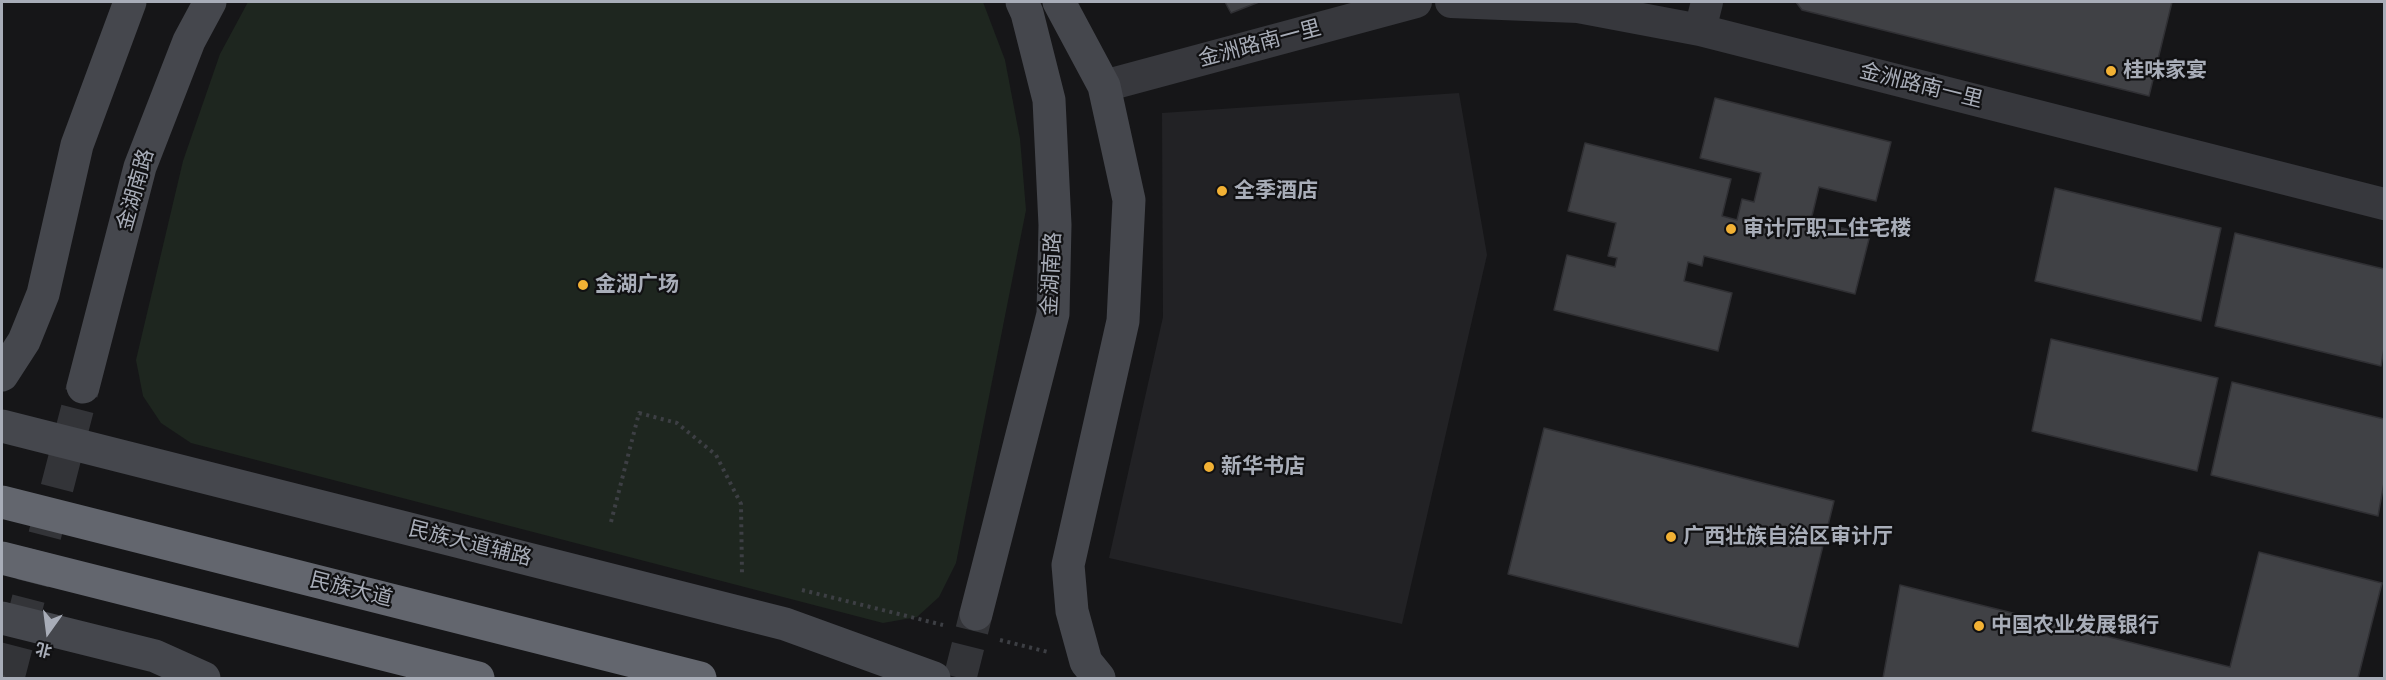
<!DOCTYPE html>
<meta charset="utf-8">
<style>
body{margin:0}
#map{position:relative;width:2386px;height:680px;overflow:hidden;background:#161618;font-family:Karla,"Noto Sans SC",sans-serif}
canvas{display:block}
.frame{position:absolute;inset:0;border:3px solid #a8adb8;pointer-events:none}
.north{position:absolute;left:18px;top:602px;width:60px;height:60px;-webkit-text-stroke:4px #111113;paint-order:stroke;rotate:194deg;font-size:16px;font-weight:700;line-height:24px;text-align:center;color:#a8adb8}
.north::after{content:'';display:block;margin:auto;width:21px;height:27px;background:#a8adb8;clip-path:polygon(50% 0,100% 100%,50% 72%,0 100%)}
</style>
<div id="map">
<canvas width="2386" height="680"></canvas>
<div class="frame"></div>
<div class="north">北</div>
</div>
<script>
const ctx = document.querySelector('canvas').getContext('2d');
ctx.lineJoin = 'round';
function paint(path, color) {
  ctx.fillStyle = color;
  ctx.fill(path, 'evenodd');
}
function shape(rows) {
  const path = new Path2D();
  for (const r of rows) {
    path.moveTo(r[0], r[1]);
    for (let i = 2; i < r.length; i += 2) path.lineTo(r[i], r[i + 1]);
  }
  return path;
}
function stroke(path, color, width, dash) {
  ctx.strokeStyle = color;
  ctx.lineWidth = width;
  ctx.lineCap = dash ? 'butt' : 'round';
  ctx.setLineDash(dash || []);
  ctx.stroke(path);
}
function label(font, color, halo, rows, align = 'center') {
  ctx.font = font + ' Karla,"Noto Sans SC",sans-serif';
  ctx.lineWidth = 4.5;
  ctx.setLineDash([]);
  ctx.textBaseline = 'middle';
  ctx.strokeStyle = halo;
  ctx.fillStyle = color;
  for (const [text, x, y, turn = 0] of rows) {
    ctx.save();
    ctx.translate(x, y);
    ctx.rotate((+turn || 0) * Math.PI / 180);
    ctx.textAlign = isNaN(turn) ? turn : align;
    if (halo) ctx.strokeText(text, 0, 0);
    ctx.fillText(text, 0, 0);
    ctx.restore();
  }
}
const built = shape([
 [1459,93,1487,255,1402,624,1109,558,1163,317,1162,113]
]);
const green = shape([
 [248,2,983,2,1005,60,1020,139,1026,210,956,563,939,597,917,617,883,623,191,443,161,423,143,396,136,360,183,161,220,54]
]);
const building = shape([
 [1225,2,1259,2,1231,13,1225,2],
 [1796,2,2172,2,2149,96,1802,10,1796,2],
 [1715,98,1891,142,1876,201,1819,187,1811,220,1870,235,1855,294,1704,256,1702,266,1688,262,1684,281,1732,293,1718,351,1554,310,1567,255,1615,267,1617,258,1608,256,1616,223,1568,211,1585,143,1731,179,1722,216,1737,220,1742,199,1754,202,1761,173,1700,158,1715,98],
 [2055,188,2221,228,2201,321,2035,281,2055,188],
 [2235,233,2384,269,2384,348,2381,366,2215,326,2235,233],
 [2051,339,2218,378,2197,471,2032,431,2051,339],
 [2232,382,2384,419,2384,483,2378,516,2211,475,2232,382],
 [1544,428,1834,501,1798,647,1508,574,1544,428],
 [2259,552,2382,583,2358,678,1883,678,1900,585,2230,667,2259,552]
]);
const secondaryTunnel = shape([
 [8,678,83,387],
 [960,678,976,614]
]);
const path = shape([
 [611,522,639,413,677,423,716,455,741,504,742,574],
 [802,590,943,625],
 [1000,640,1048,652],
 [2,677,7,678]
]);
const street = shape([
 [1451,2,1578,7,1700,30,2384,204],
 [1700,30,1707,2],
 [1104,86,1416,2]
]);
const secondary = shape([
 [1059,2,1104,86,1129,200,1123,321,1068,565,1072,611,1086,662,1099,678],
 [2,375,24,341,43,294,77,145,130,2],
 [83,387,140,167,189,41,210,2],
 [2,426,785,624,934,678],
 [976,614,1053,314,1055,225,1049,100,1027,13,1022,2],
 [2,618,155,656,204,678]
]);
const highway = shape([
 [2,502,700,678],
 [2,558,478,678]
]);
const markers = [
 [2111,71,6,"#f2b134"],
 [1222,191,6,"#f2b134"],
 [1731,229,6,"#f2b134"],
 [583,285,6,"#f2b134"],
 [1209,467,6,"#f2b134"],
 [1671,537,6,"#f2b134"],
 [1979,626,6,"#f2b134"]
];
const streetNames = [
 ["金洲路南一里",1260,44,-15],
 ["金洲路南一里",1921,86,14],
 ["金湖南路",136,190,-74],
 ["金湖南路",1052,274,-87],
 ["民族大道辅路",470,544,14],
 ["民族大道",351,590,14]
];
const poiNames = [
 ["桂味家宴",2123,71],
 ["全季酒店",1234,191],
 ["审计厅职工住宅楼",1743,229],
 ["金湖广场",595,285],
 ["新华书店",1221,467],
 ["广西壮族自治区审计厅",1683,537],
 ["中国农业发展银行",1991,626]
];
paint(built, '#222225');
paint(green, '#1e261f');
paint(building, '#404145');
stroke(building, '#303034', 1.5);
stroke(secondaryTunnel, '#333438', 33, [33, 16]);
stroke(path, '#3d3f44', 4, [3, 4.5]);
stroke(street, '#37383d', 32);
stroke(secondary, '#45474d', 33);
stroke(highway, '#63666e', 33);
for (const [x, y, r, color] of markers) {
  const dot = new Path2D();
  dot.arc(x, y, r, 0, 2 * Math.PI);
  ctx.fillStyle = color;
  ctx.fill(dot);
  stroke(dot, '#111113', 2);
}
label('21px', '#a8adb8', '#111113', streetNames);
label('bold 21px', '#a8adb8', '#111113', poiNames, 'left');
</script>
